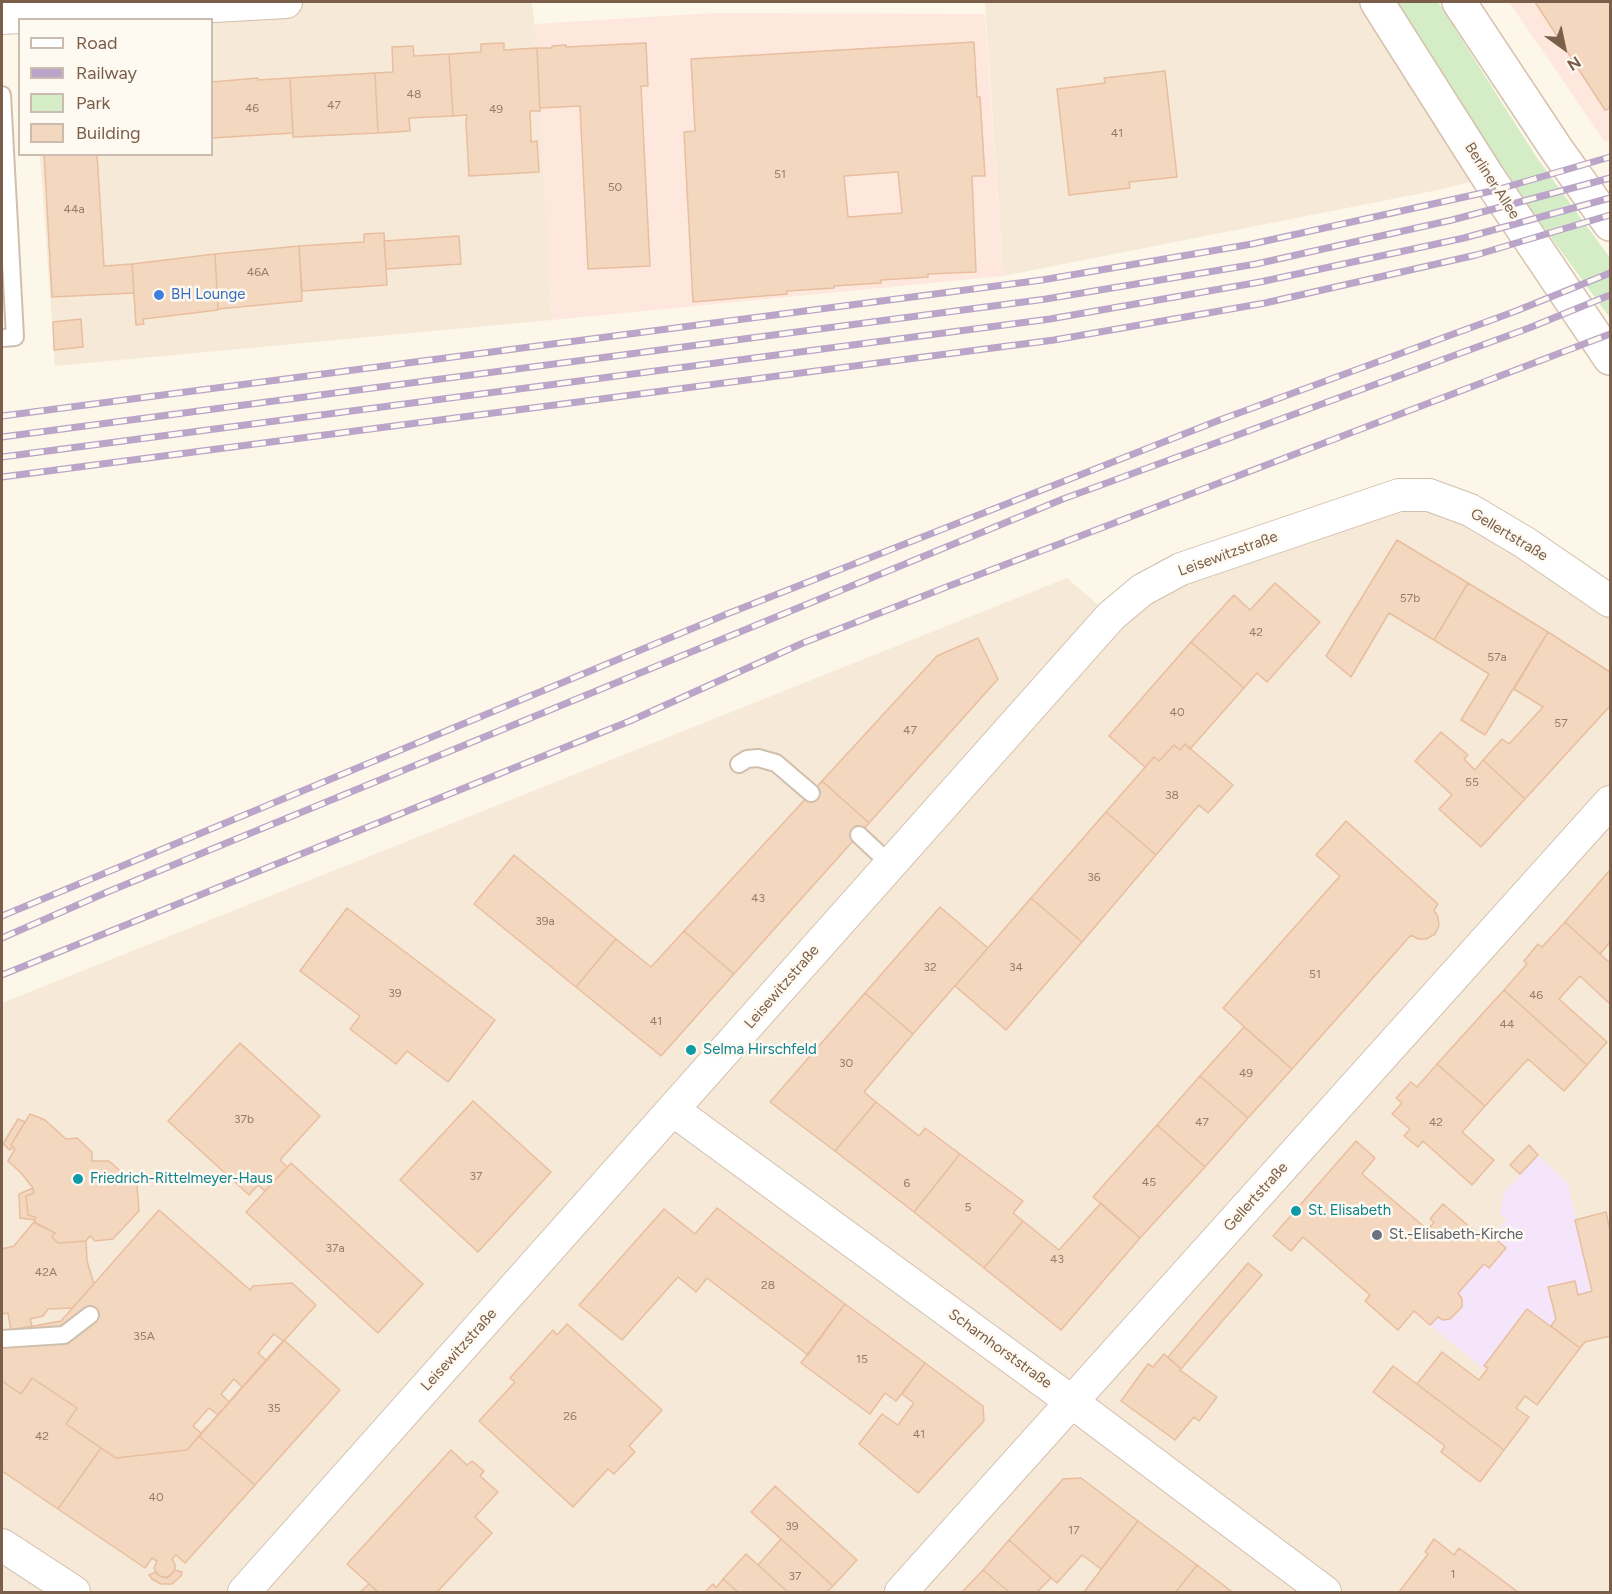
<!DOCTYPE html>
<meta charset="utf-8">
<style>
body{margin:0}
#map{position:relative;width:1612px;height:1594px;overflow:hidden;background:#fdf7e9;font-family:Figtree,sans-serif}
canvas{display:block}
.frame{position:absolute;inset:0;border:3px solid #7a5e4a;pointer-events:none}
.legend{position:absolute;left:18px;top:18px;width:195px;height:138px;box-sizing:border-box;background:#fffaf1;border:2px solid #cabcae;margin:0;padding:8px 10px;list-style:none;font-size:18px;color:#7a5e4a}
.legend li{display:flex;align-items:center;gap:12px;height:30px}
.legend b{width:30px;border:2px solid #cabcae}
.north{position:absolute;left:1534px;top:18px;width:60px;height:60px;-webkit-text-stroke:4px #fffaf1;paint-order:stroke;rotate:147deg;font-size:16px;font-weight:700;line-height:24px;text-align:center;color:#7a5e4a}
.north::after{content:'';display:block;margin:auto;width:21px;height:27px;background:#7a5e4a;clip-path:polygon(50% 0,100% 100%,50% 72%,0 100%)}
</style>
<div id="map">
<canvas width="1612" height="1594"></canvas>
<div class="frame"></div>
<ul class="legend">
<li><b style="height:8px;background:#fff"></b>Road</li>
<li><b style="height:8px;background:#baa5c9"></b>Railway</li>
<li><b style="height:16px;background:#d4edc6"></b>Park</li>
<li><b style="height:16px;background:#f4d7bf"></b>Building</li>
</ul>
<div class="north">N</div>
</div>
<script>
const ctx = document.querySelector('canvas').getContext('2d');
ctx.lineJoin = 'round';
function paint(path, color) {
  ctx.fillStyle = color;
  ctx.fill(path, 'evenodd');
}
function shape(rows) {
  const path = new Path2D();
  for (const r of rows) {
    path.moveTo(r[0], r[1]);
    for (let i = 2; i < r.length; i += 2) path.lineTo(r[i], r[i + 1]);
  }
  return path;
}
function stroke(path, color, width, dash) {
  ctx.strokeStyle = color;
  ctx.lineWidth = width;
  ctx.lineCap = dash ? 'butt' : 'round';
  ctx.setLineDash(dash || []);
  ctx.stroke(path);
}
function label(font, color, halo, rows, align = 'center') {
  ctx.font = font + ' Figtree,sans-serif';
  ctx.lineWidth = 5;
  ctx.setLineDash([]);
  ctx.textBaseline = 'middle';
  ctx.strokeStyle = halo;
  ctx.fillStyle = color;
  for (const [text, x, y, turn = 0] of rows) {
    ctx.save();
    ctx.translate(x, y);
    ctx.rotate((+turn || 0) * Math.PI / 180);
    ctx.textAlign = isNaN(turn) ? turn : align;
    if (halo) ctx.strokeText(text, 0, 0);
    ctx.fillText(text, 0, 0);
    ctx.restore();
  }
}
const residential = shape([
 [2,2,532,2,537,48,552,320,55,366,40,155,212,154,212,20,2,18],
 [985,2,1377,2,1488,177,1443,189,1003,276],
 [1429,495,1610,601,1610,1592,2,1592,2,1003,1067,578,1111,616,1142,590]
]);
const commercial = shape([
 [1509,2,1610,2,1610,140,1605,142],
 [713,13,985,14,1003,276,552,320,534,24]
]);
const education = shape([
 [1538,1155,1568,1184,1592,1291,1578,1295,1574,1281,1548,1287,1556,1319,1551,1326,1580,1348,1537,1405,1488,1369,1486,1371,1430,1325,1438,1317,1443,1320,1450,1319,1457,1314,1462,1307,1462,1299,1458,1293,1484,1264,1489,1267,1506,1248,1492,1236,1507,1220,1500,1213,1504,1193]
]);
const green = shape([
 [1394,2,1438,2,1537,158,1610,258,1610,318,1501,169]
]);
const building = shape([
 [1535,2,1610,2,1610,108,1605,110,1535,2],
 [974,42,977,97,980,97,985,176,972,176,976,272,928,274,928,277,881,280,881,283,834,286,834,288,787,291,787,294,693,302,684,132,695,131,691,59,974,42],
 [898,172,902,213,848,217,844,176,898,172],
 [504,43,504,50,537,48,540,111,530,111,531,142,537,141,539,172,469,176,466,122,467,115,453,116,449,54,481,52,481,44,504,43],
 [646,43,648,86,641,86,650,266,588,269,580,106,540,108,537,48,552,48,552,46,566,45,566,47,646,43],
 [413,46,414,56,449,54,453,116,409,118,410,131,378,133,375,73,393,72,392,47,413,46],
 [1165,71,1177,177,1129,182,1130,188,1069,195,1057,89,1105,83,1104,78,1165,71],
 [375,73,378,133,293,137,290,78,375,73],
 [258,78,258,80,290,78,293,133,212,138,212,82,258,78],
 [44,154,97,154,104,266,132,264,134,293,52,297,44,154],
 [384,233,387,285,302,291,299,246,364,242,364,234,384,233],
 [459,236,461,264,386,269,384,241,459,236],
 [299,246,302,301,218,309,215,254,299,246],
 [215,254,218,310,143,319,144,324,136,325,132,264,215,254],
 [81,319,83,347,54,350,53,322,81,319],
 [1397,540,1468,583,1434,640,1389,613,1351,677,1326,656,1397,540],
 [1275,583,1320,622,1267,682,1257,673,1244,688,1191,642,1234,595,1250,610,1275,583],
 [1468,583,1548,632,1485,735,1461,720,1489,674,1434,640,1468,583],
 [1548,632,1610,672,1610,706,1525,799,1483,760,1502,739,1509,744,1543,707,1514,689,1548,632],
 [978,638,998,679,869,823,822,781,937,656,978,638],
 [1191,642,1244,688,1190,749,1185,744,1180,750,1174,745,1159,761,1154,757,1145,767,1109,736,1191,642],
 [1441,732,1468,755,1464,759,1475,770,1483,760,1525,799,1481,847,1439,809,1452,795,1415,761,1441,732],
 [1185,744,1233,785,1208,813,1199,805,1156,855,1106,812,1154,757,1159,761,1174,745,1180,750,1185,744],
 [822,781,869,823,734,974,684,931,822,781],
 [1106,812,1156,855,1082,942,1031,898,1106,812],
 [1346,821,1438,904,1434,910,1438,917,1439,926,1435,934,1426,939,1418,939,1411,935,1292,1069,1223,1008,1340,876,1316,855,1346,821],
 [514,855,616,939,576,987,474,904,514,855],
 [1610,870,1610,942,1600,954,1565,922,1610,870],
 [1031,898,1082,942,1006,1030,955,986,1031,898],
 [940,907,988,948,913,1034,865,993,940,907],
 [347,908,495,1020,448,1082,407,1051,396,1064,350,1029,360,1016,300,971,347,908],
 [1565,922,1610,963,1610,1004,1580,976,1559,999,1607,1042,1587,1065,1504,990,1527,964,1524,961,1538,944,1542,947,1565,922],
 [684,931,734,974,661,1056,576,987,616,939,651,967,684,931],
 [1504,990,1587,1065,1564,1091,1528,1059,1485,1106,1437,1064,1504,990],
 [865,993,913,1034,864,1092,876,1102,835,1151,770,1102,865,993],
 [1244,1027,1292,1069,1248,1118,1200,1076,1244,1027],
 [240,1043,320,1116,280,1160,287,1167,265,1191,258,1185,249,1195,168,1121,240,1043],
 [1437,1064,1485,1106,1462,1132,1494,1160,1472,1185,1423,1141,1418,1147,1404,1136,1410,1129,1392,1114,1402,1103,1396,1098,1411,1082,1417,1087,1437,1064],
 [1200,1076,1248,1118,1205,1167,1157,1125,1200,1076],
 [473,1101,551,1172,478,1252,400,1180,473,1101],
 [876,1102,919,1136,925,1128,960,1154,914,1212,835,1151,876,1102],
 [30,1114,45,1120,66,1139,77,1138,92,1152,92,1161,109,1161,137,1186,139,1211,113,1239,95,1241,90,1236,86,1241,58,1243,52,1237,55,1233,35,1223,35,1217,28,1215,26,1196,34,1193,33,1188,21,1173,8,1161,15,1149,11,1145,30,1114],
 [18,1119,25,1122,11,1145,13,1147,10,1150,3,1144,18,1119],
 [1157,1125,1205,1167,1140,1238,1093,1197,1157,1125],
 [1356,1141,1375,1158,1362,1174,1428,1230,1434,1222,1430,1219,1443,1204,1485,1240,1490,1234,1506,1248,1489,1268,1484,1264,1458,1293,1462,1299,1462,1307,1450,1319,1443,1320,1438,1317,1430,1325,1414,1311,1398,1330,1365,1301,1370,1295,1303,1237,1291,1251,1273,1236,1356,1141],
 [1529,1145,1538,1155,1520,1174,1510,1165,1529,1145],
 [960,1154,1023,1201,1013,1213,1023,1221,984,1268,914,1212,960,1154],
 [291,1163,423,1284,378,1333,246,1212,291,1163],
 [33,1188,34,1193,26,1196,28,1215,35,1217,35,1220,20,1218,19,1194,33,1188],
 [1101,1203,1140,1238,1061,1330,984,1268,1023,1221,1059,1250,1101,1203],
 [717,1208,845,1304,808,1355,707,1278,696,1292,678,1277,622,1340,579,1305,664,1209,695,1234,717,1208],
 [159,1210,250,1290,253,1286,292,1283,316,1305,187,1450,116,1458,66,1424,77,1408,32,1378,21,1394,2,1381,2,1332,61,1321,159,1210],
 [1606,1212,1610,1231,1610,1336,1585,1342,1580,1348,1551,1326,1556,1319,1548,1287,1575,1281,1578,1295,1592,1291,1575,1220,1606,1212],
 [34,1222,55,1233,52,1237,58,1243,86,1241,87,1261,94,1284,72,1308,48,1309,43,1316,30,1319,32,1326,11,1330,8,1313,2,1314,2,1249,14,1246,34,1222],
 [1248,1263,1262,1275,1181,1369,1168,1357,1248,1263],
 [845,1304,925,1363,896,1401,885,1393,870,1414,801,1363,845,1304],
 [1527,1309,1580,1348,1537,1405,1525,1396,1516,1408,1529,1417,1504,1450,1417,1384,1442,1352,1479,1380,1488,1368,1484,1366,1527,1309],
 [567,1324,662,1410,629,1446,635,1452,614,1474,608,1469,573,1507,479,1421,515,1382,510,1378,553,1330,557,1335,567,1324],
 [274,1334,283,1341,266,1360,258,1353,274,1334],
 [284,1340,340,1390,255,1485,199,1436,284,1340],
 [1164,1354,1181,1369,1180,1370,1217,1397,1199,1421,1194,1417,1175,1440,1121,1401,1148,1364,1153,1367,1164,1354],
 [925,1363,983,1406,984,1421,918,1493,859,1444,882,1414,898,1425,914,1403,902,1394,925,1363],
 [1393,1366,1504,1450,1480,1482,1441,1452,1445,1446,1373,1392,1393,1366],
 [32,1378,77,1408,66,1424,101,1448,58,1509,2,1471,2,1381,21,1394,32,1378],
 [234,1379,242,1387,229,1402,221,1394,234,1379],
 [209,1408,218,1415,201,1433,193,1426,209,1408],
 [199,1436,255,1485,185,1563,176,1555,172,1559,175,1564,175,1570,170,1576,163,1578,157,1574,154,1568,157,1561,152,1558,145,1568,58,1509,101,1448,116,1458,187,1450,199,1436],
 [451,1450,467,1465,472,1461,484,1471,480,1476,498,1492,475,1517,492,1533,437,1592,378,1592,347,1564,451,1450],
 [1081,1478,1138,1521,1101,1569,1082,1555,1057,1583,1009,1540,1063,1479,1081,1478],
 [775,1486,857,1560,833,1586,751,1512,775,1486],
 [1138,1521,1197,1565,1176,1592,1084,1592,1138,1521],
 [781,1539,833,1586,827,1592,788,1592,758,1565,781,1539],
 [1434,1539,1454,1555,1459,1548,1518,1592,1399,1592,1428,1554,1425,1552,1434,1539],
 [1009,1540,1051,1578,1037,1592,1009,1592,983,1570,1009,1540],
 [746,1554,758,1565,788,1592,738,1592,723,1579,746,1554],
 [1197,1565,1231,1591,1234,1592,1176,1592,1197,1565],
 [175,1570,182,1572,181,1576,172,1584,161,1584,152,1579,149,1575,156,1572,160,1576,167,1578,175,1570],
 [983,1570,1009,1592,962,1592,983,1570],
 [723,1579,738,1592,705,1592,713,1584,716,1588,723,1579],
 [369,1584,378,1592,360,1592,369,1584]
]);
const lane = shape([
 [2,95,15,337,2,338],
 [739,764,747,759,758,758,776,763,811,793],
 [859,835,890,864],
 [2,1339,64,1335,90,1315]
]);
const street = shape([
 [2,18,286,2],
 [673,1110,1072,1402,1325,1592],
 [2,1545,74,1592],
 [244,1592,1111,616,1142,590,1181,569,1399,495,1429,495,1470,510,1524,542,1610,601],
 [901,1592,1610,802]
]);
const secondary = shape([
 [1377,2,1488,177,1610,358],
 [1459,2,1557,150,1610,224]
]);
const rail = shape([
 [2,416,1042,280,1252,244,1496,190,1610,157],
 [2,437,1046,299,1256,264,1452,220,1610,178],
 [2,457,1050,319,1260,282,1464,238,1610,198],
 [2,477,1054,340,1265,303,1476,255,1610,215],
 [2,916,727,614,1217,421,1516,311,1610,273],
 [2,938,105,893,1063,499,1529,328,1610,295],
 [2,975,630,721,803,643,949,586,1610,334]
]);
const markers = [
 [159,295,6,"#3f7fe0"],
 [691,1050,6,"#0f9aa8"],
 [78,1179,6,"#0f9aa8"],
 [1296,1211,6,"#0f9aa8"],
 [1377,1235,6,"#6b7280"]
];
const numberNames = [
 ["48",414,94],
 ["47",334,105],
 ["46",252,108],
 ["49",496,109],
 ["41",1117,133],
 ["51",780,174],
 ["50",615,187],
 ["44a",74,209],
 ["46A",258,272],
 ["57b",1410,598],
 ["42",1256,632],
 ["57a",1497,657],
 ["40",1177,712],
 ["57",1561,723],
 ["47",910,730],
 ["55",1472,782],
 ["38",1172,795],
 ["36",1094,877],
 ["43",758,898],
 ["39a",545,921],
 ["32",930,967],
 ["34",1016,967],
 ["51",1315,974],
 ["39",395,993],
 ["46",1536,995],
 ["41",656,1021],
 ["44",1507,1024],
 ["30",846,1063],
 ["49",1246,1073],
 ["37b",244,1119],
 ["47",1202,1122],
 ["42",1436,1122],
 ["37",476,1176],
 ["45",1149,1182],
 ["6",907,1183],
 ["5",968,1207],
 ["37a",335,1248],
 ["43",1057,1259],
 ["42A",46,1272],
 ["28",768,1285],
 ["35A",144,1336],
 ["15",862,1359],
 ["35",274,1408],
 ["26",570,1416],
 ["41",919,1434],
 ["42",42,1436],
 ["40",156,1497],
 ["39",792,1526],
 ["17",1074,1530],
 ["1",1453,1574],
 ["37",795,1576]
];
const streetNames = [
 ["Berliner Allee",1492,181,57],
 ["Gellertstraße",1509,535,31],
 ["Leisewitzstraße",1228,554,-20],
 ["Leisewitzstraße",782,987,-49],
 ["Gellertstraße",1256,1197,-48],
 ["Scharnhorststraße",1000,1349,36],
 ["Leisewitzstraße",459,1350,-48]
];
const shopNames = [
 ["BH Lounge",171,295]
];
const cultureNames = [
 ["Selma Hirschfeld",703,1050],
 ["Friedrich-Rittelmeyer-Haus",90,1179],
 ["St. Elisabeth",1308,1211]
];
const worshipNames = [
 ["St.-Elisabeth-Kirche",1389,1235]
];
paint(residential, '#f6e9d7');
paint(commercial, '#fee8dd');
paint(education, '#f4e5fa');
paint(green, '#d4edc6');
paint(building, '#f4d7bf');
stroke(building, '#e8be9f', 1.5);
stroke(lane, '#d1bfad', 20);
stroke(street, '#d1bfad', 34);
stroke(secondary, '#d7c1ad', 36);
stroke(lane, '#fff', 16);
stroke(street, '#fff', 32);
stroke(secondary, '#fff', 33);
stroke(rail, '#baa5c9', 7);
stroke(rail, '#fffaf1', 4.5, [14]);
for (const [x, y, r, color] of markers) {
  const dot = new Path2D();
  dot.arc(x, y, r, 0, 2 * Math.PI);
  ctx.fillStyle = color;
  ctx.fill(dot);
  stroke(dot, '#fffaf1', 2);
}
label('12px', '#987c67', null, numberNames);
label('15px', '#7a5e4a', '#fffaf1', streetNames);
label('15px', '#366cbe', '#fffaf1', shopNames, 'left');
label('15px', '#0d838f', '#fffaf1', cultureNames, 'left');
label('15px', '#5b616d', '#fffaf1', worshipNames, 'left');
</script>
